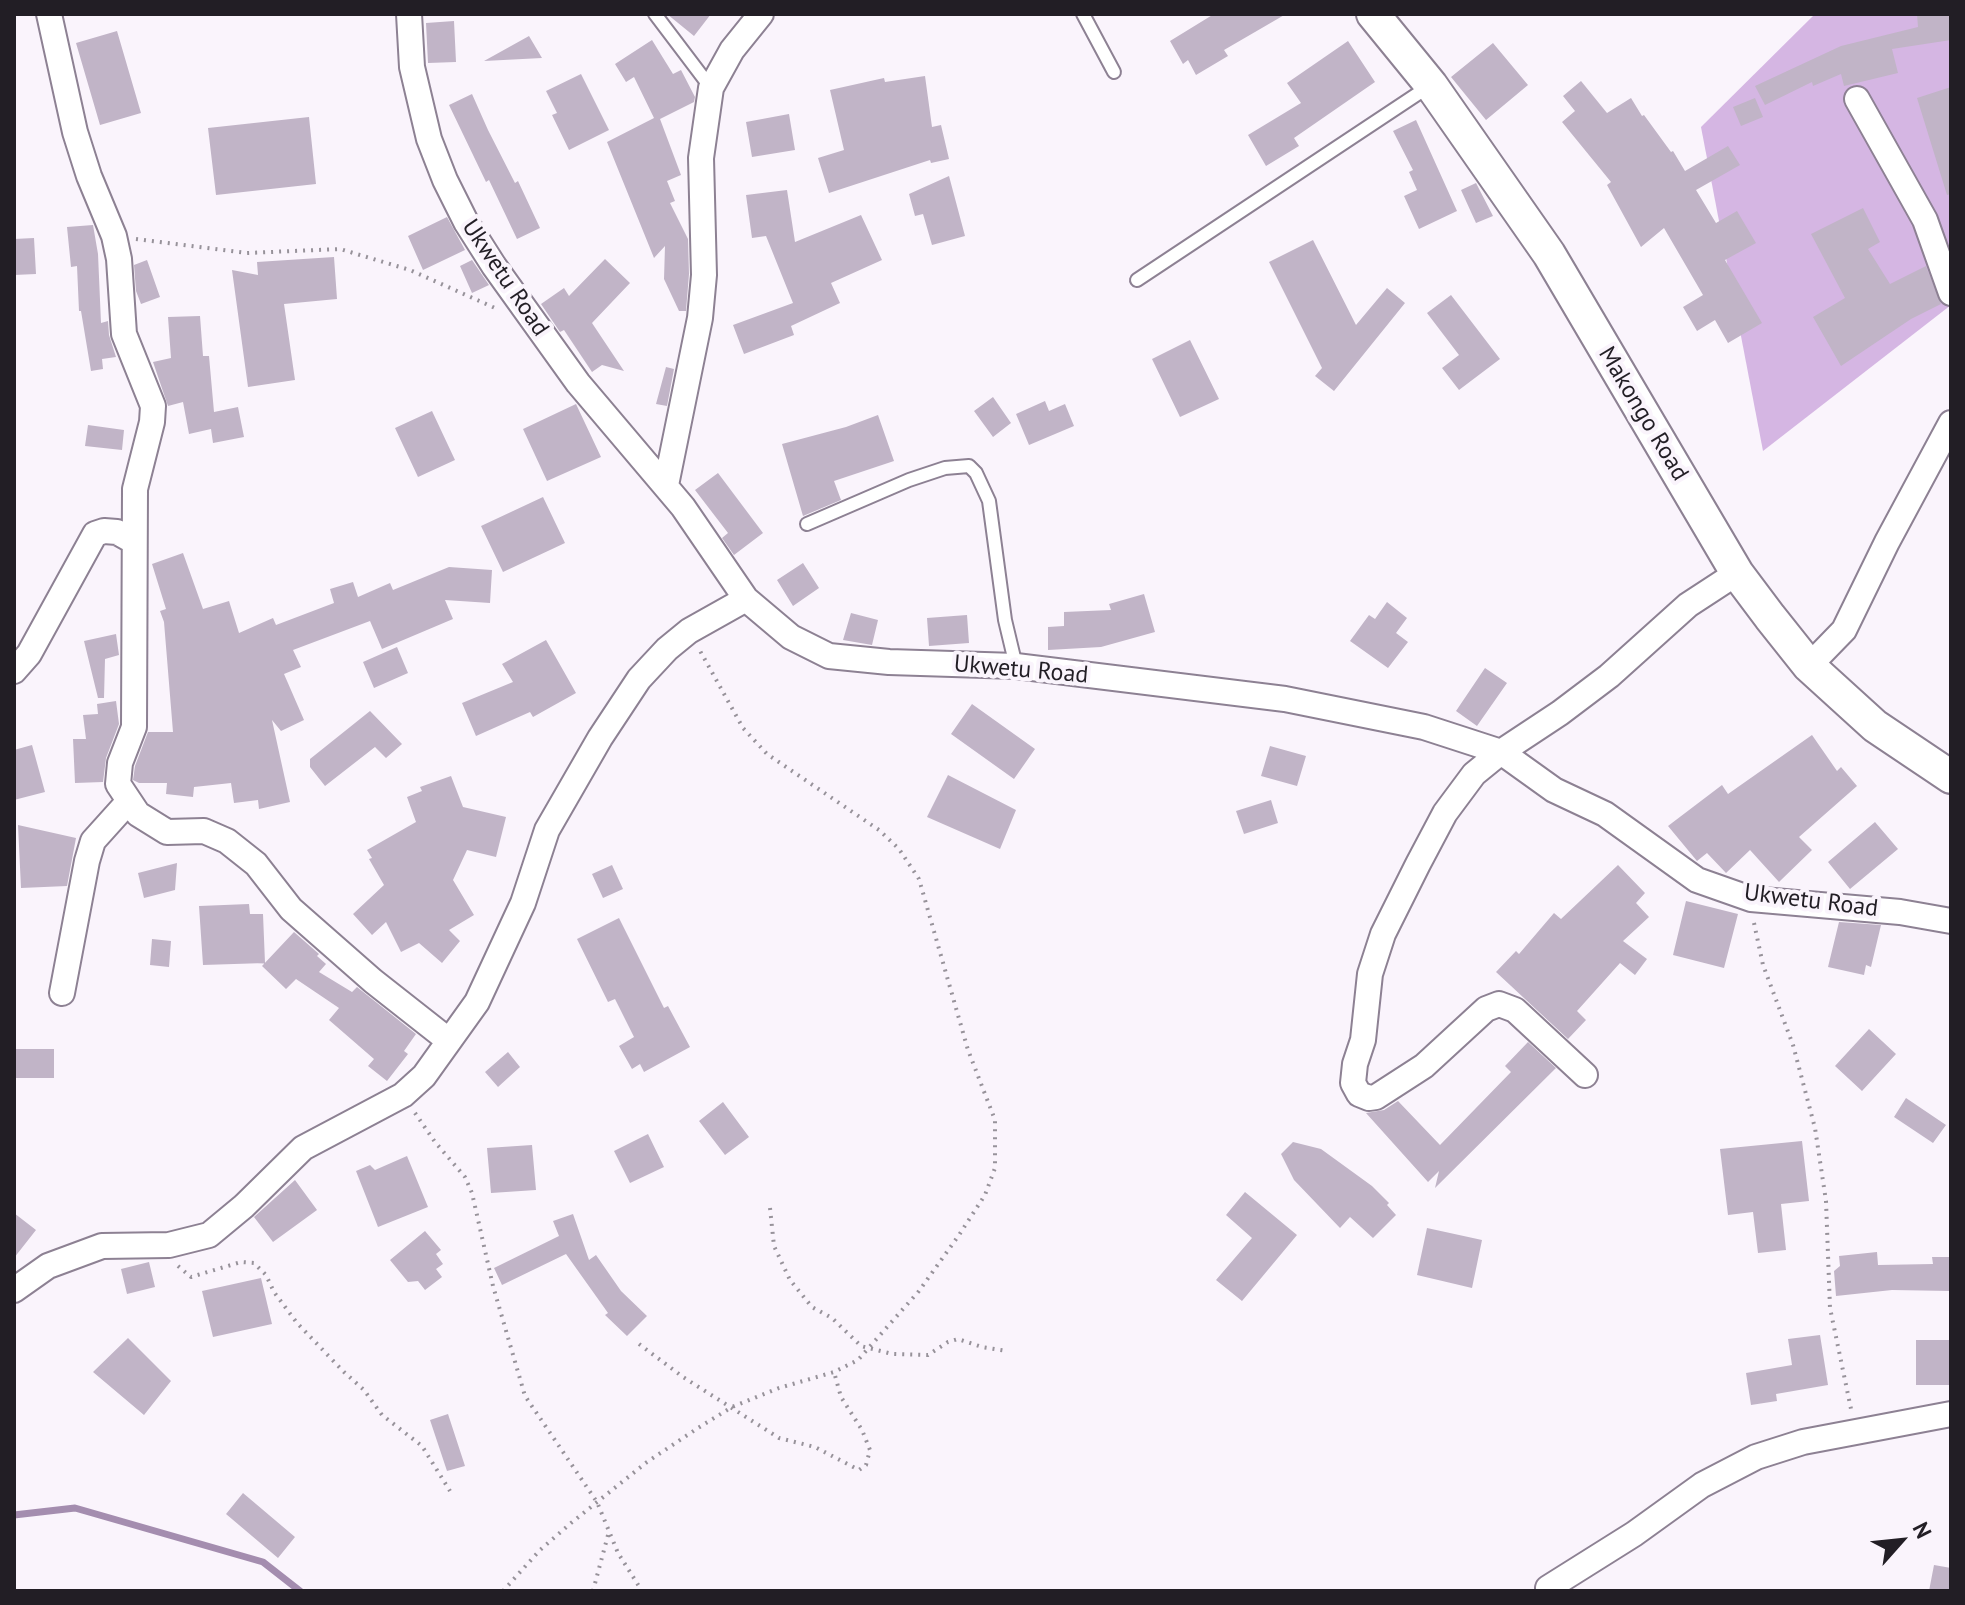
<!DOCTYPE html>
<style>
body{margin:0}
#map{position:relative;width:1965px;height:1605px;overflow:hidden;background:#faf4fc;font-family:"PT Sans",sans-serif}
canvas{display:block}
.frame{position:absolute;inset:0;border:16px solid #221e25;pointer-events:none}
.north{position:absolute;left:1861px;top:1501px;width:80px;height:80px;-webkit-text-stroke:6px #faf4fc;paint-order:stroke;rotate:63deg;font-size:22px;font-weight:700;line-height:32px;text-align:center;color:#221e25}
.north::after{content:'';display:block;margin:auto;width:28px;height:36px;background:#221e25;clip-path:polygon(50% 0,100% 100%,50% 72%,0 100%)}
</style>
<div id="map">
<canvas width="1965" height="1605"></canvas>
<div class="frame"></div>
<div class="north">N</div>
</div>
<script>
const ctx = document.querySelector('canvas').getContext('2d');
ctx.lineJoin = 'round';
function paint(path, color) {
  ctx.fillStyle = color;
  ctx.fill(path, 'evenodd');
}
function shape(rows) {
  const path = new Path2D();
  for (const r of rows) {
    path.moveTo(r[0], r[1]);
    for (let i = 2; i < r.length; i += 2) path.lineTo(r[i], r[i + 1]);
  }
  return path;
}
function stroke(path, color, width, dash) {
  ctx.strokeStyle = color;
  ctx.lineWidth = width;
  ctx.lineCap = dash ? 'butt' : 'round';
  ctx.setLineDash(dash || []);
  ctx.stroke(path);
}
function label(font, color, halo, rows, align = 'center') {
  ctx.font = font + ' "PT Sans",sans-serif';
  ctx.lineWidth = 8;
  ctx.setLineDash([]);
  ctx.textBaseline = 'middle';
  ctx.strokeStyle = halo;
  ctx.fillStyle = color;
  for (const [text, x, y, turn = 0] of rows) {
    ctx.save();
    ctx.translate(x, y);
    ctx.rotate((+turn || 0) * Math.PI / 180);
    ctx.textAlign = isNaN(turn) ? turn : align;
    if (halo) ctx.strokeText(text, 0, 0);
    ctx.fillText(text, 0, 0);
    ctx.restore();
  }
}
const forest = shape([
 [1815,14,1951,14,1951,305,1763,451,1701,127]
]);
const stream = shape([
 [14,1515,75,1508,263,1562,300,1591]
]);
const building = shape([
 [667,14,711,14,694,36],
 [1214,14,1286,14,1224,50,1228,56,1196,75,1188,60,1183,64,1170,41],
 [1917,14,1951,14,1951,40,1892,49,1898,73,1844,86,1841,74,1813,86,1812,82,1765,105,1755,86,1841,46,1918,27],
 [454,21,456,62,428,63,426,23],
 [117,31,141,113,100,125,76,43],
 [529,36,542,58,484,61],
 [652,40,673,74,681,70,695,97,694,102,660,119,681,175,667,181,675,201,670,203,688,239,689,274,686,311,679,311,664,279,665,246,654,258,607,142,654,118,634,77,626,82,615,64],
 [1348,41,1375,82,1294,138,1299,146,1266,166,1248,135,1301,103,1287,83],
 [1493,43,1528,85,1486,120,1451,77],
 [581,74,609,130,569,150,552,115,557,113,546,91],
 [925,76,932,127,941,125,949,159,931,163,930,160,829,193,818,158,844,150,830,90,884,78,885,82],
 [1581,81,1607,113,1631,98,1642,116,1644,115,1671,152,1673,151,1685,171,1728,146,1740,165,1696,190,1716,223,1737,211,1756,243,1725,260,1762,323,1728,343,1715,320,1697,331,1683,307,1703,295,1664,228,1641,247,1607,185,1611,182,1562,122,1575,111,1563,96],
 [1951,87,1951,194,1947,195,1917,98],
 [472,94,488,130,515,183,518,181,540,228,517,239,489,180,486,182,449,105],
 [1755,98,1763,117,1741,126,1733,107],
 [789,114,795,150,752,157,746,122],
 [309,117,316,184,216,195,208,128],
 [1416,120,1457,211,1419,229,1404,196,1417,190,1409,172,1413,170,1393,131],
 [949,176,965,236,932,245,923,214,915,216,909,194],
 [1476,183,1493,216,1476,223,1461,190],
 [787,190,795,242,861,215,882,260,831,283,840,303,791,326,794,335,744,354,733,325,793,303,766,236,752,238,746,195],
 [1863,208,1880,242,1868,249,1890,284,1926,266,1941,304,1911,319,1841,366,1813,317,1845,298,1811,234],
 [447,217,465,250,423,270,408,236],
 [93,225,98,254,101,323,108,321,109,335,116,357,102,359,103,369,91,371,81,311,79,311,77,266,71,267,67,227],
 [34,238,36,274,14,275,14,239],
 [1313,240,1356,325,1387,288,1405,303,1334,391,1315,376,1322,368,1269,262],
 [334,257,337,299,284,304,295,380,248,387,232,270,258,275,257,262],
 [605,259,630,283,592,323,624,371,602,365,592,372,564,330,560,332,541,304,564,288,569,296],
 [147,260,160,297,141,304,136,291,134,265],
 [472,260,489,285,472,293,460,266],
 [1451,295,1500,359,1459,390,1442,368,1459,355,1427,313],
 [200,316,203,356,209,356,214,412,238,407,244,437,213,443,211,429,189,434,183,402,168,406,153,362,171,358,168,317],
 [1190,340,1219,399,1180,417,1152,359],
 [666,367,674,369,667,406,656,404],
 [993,397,1011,423,993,437,974,411],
 [1045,401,1049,411,1065,404,1074,426,1029,445,1016,414],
 [576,404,601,457,547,481,523,429],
 [432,411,455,460,418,477,395,428],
 [878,415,894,461,834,481,841,500,803,516,782,444,846,427],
 [88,425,124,430,122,450,85,446],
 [718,473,763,533,734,555,722,538,728,533,695,490],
 [543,497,565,543,503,572,481,526],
 [183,553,203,609,229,601,239,633,273,618,276,625,334,603,330,589,353,582,358,597,390,583,393,590,449,567,492,570,490,603,445,600,453,619,382,649,370,621,293,650,301,667,284,674,304,720,281,731,272,720,290,802,259,809,258,800,234,803,231,783,194,787,193,797,166,794,167,783,139,783,133,780,135,766,148,732,173,732,164,622,160,611,166,609,152,564],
 [803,563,819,588,793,606,777,580],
 [1144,594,1155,632,1101,647,1048,650,1048,627,1064,626,1064,612,1111,610,1109,604],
 [1387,602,1407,618,1396,633,1408,642,1388,668,1350,641,1369,615,1375,619],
 [851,613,878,620,872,645,843,640],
 [967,615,969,643,929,646,927,618],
 [116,634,119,655,105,659,104,698,98,698,84,641],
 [546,640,576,693,533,717,530,712,476,736,462,703,513,682,502,664],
 [397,647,408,673,374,688,363,662],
 [1485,668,1507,683,1477,726,1456,711],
 [116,701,119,724,106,758,103,782,75,783,73,739,86,739,83,715,98,714,97,704],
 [972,704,1035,749,1014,779,951,734],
 [370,711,402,744,386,758,375,747,325,786,310,767,310,759],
 [1812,735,1837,771,1841,767,1857,786,1799,837,1812,850,1779,882,1750,850,1726,873,1707,853,1697,861,1668,826,1722,785,1728,794],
 [32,745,45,792,14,800,14,750],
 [1270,746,1306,756,1297,786,1261,776],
 [948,775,1016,810,1000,849,927,817],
 [451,776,463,807,506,817,496,857,467,850,453,880,474,915,449,930,460,941,442,963,419,943,401,952,386,922,372,935,353,914,384,885,369,859,372,858,367,850,416,822,407,797,422,791,420,787],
 [1271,800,1278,823,1244,834,1236,811],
 [1875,822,1898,849,1850,889,1828,862],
 [18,825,76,838,67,886,21,888],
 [177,863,175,890,144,898,138,873],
 [612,865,623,889,603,898,592,874],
 [1618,865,1645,893,1636,903,1649,917,1623,941,1647,959,1635,975,1620,963,1577,1011,1586,1020,1568,1039,1496,972,1516,951,1519,954,1554,913,1561,919],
 [1686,901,1738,914,1724,968,1673,955],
 [249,904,250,914,263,914,265,963,203,965,199,906],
 [619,918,664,1008,668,1006,690,1047,644,1072,640,1064,632,1069,619,1046,634,1037,615,999,608,1002,577,939],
 [1839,922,1881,925,1871,967,1866,965,1864,975,1828,967],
 [294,932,319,954,317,956,326,964,319,972,352,992,357,987,416,1034,404,1051,408,1054,387,1081,368,1066,374,1059,329,1020,339,1008,296,979,286,989,262,966],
 [152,939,171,941,169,967,150,965],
 [1869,1029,1896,1054,1862,1091,1835,1066],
 [1528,1042,1556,1068,1435,1188,1439,1171,1428,1182,1366,1113,1384,1110,1398,1101,1440,1145,1511,1072,1505,1066],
 [14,1049,54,1049,54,1078,14,1078],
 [508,1052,520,1067,498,1087,485,1072],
 [1906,1098,1946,1125,1933,1143,1894,1117],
 [723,1102,749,1137,725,1155,699,1121],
 [648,1134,664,1167,630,1183,614,1151],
 [1802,1141,1809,1201,1781,1204,1786,1250,1758,1253,1753,1212,1728,1215,1720,1149],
 [1293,1142,1321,1149,1372,1186,1389,1203,1387,1205,1396,1215,1373,1238,1350,1217,1340,1228,1294,1180,1281,1154],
 [532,1145,536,1190,491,1193,487,1148],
 [407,1156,428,1207,378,1227,356,1171,370,1165,375,1170],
 [295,1180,317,1210,273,1242,254,1217],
 [1245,1192,1297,1235,1242,1301,1216,1280,1252,1238,1226,1215],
 [14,1213,36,1230,14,1258],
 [573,1214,589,1260,596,1255,621,1291,647,1316,627,1336,605,1315,608,1313,566,1254,502,1285,494,1268,559,1236,553,1221],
 [1427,1228,1482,1240,1472,1288,1417,1275],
 [425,1231,441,1250,436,1254,443,1264,436,1269,442,1277,425,1290,418,1281,408,1282,390,1260],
 [1877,1252,1878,1265,1933,1264,1932,1257,1951,1257,1951,1291,1892,1290,1836,1296,1834,1271,1840,1266,1839,1256],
 [149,1262,155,1287,127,1294,121,1269],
 [261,1278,272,1324,213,1337,202,1291],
 [1820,1335,1828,1385,1776,1394,1777,1401,1751,1405,1746,1373,1792,1365,1788,1339],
 [128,1338,171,1381,144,1415,93,1372],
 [1916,1340,1951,1340,1951,1385,1916,1385],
 [448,1414,465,1466,447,1471,430,1420],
 [243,1493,295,1537,278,1558,226,1514],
 [1934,1565,1951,1568,1951,1591,1929,1591]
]);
const path = shape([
 [136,239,247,253,340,249,410,270,495,308],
 [1754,923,1763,965,1793,1045,1815,1128,1826,1201,1830,1308,1851,1409],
 [415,1113,435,1142,465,1177,472,1193,493,1286,525,1396,597,1502,618,1553,642,1591],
 [770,1208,774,1246,790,1280,812,1307,832,1318,861,1346,892,1354,928,1355,948,1342,958,1339,982,1347,1007,1351],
 [178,1266,191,1277,241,1262,254,1263,266,1275,274,1292,297,1323,344,1372,364,1390,382,1415,422,1446,450,1491],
 [639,1344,683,1377,779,1438,815,1447,859,1470,866,1465,870,1450,862,1430,841,1397,834,1372],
 [503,1591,540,1550,571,1523,647,1462,698,1428,732,1407,779,1388,834,1372,858,1360,919,1291,959,1235,985,1195,995,1168,995,1120,968,1050,919,879,899,849,879,830,767,754,743,728,699,649],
 [593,1591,608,1535]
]);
const service = shape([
 [655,14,711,88],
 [1083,14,1114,72],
 [1137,280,1431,85],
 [807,524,909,480,945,468,969,466,976,473,989,501,1005,620,1016,666]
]);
const minor = shape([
 [49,14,75,132,89,176,114,236,119,259,124,334,153,406,152,422,135,489,134,727,120,763,118,784,138,814,167,832,204,831,227,841,256,864,291,909,373,981,448,1040],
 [409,14,412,67,429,139,445,180,466,222,494,266,578,383,683,507,746,599,791,637,829,656,889,662,1016,666,1285,699,1424,727,1501,752,1554,790,1605,814,1697,880,1751,899,1900,912,1951,921],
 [1857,99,1925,220,1951,293],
 [666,485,700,318,704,275,701,158,711,88,732,50,761,14],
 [1809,666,1844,630,1887,542,1951,423],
 [14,671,29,654,95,534,104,531,117,532,133,541],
 [62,993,87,861,93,841,129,801],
 [1585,1075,1515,1010,1499,1004,1486,1009,1424,1066,1376,1097,1369,1098,1359,1094,1353,1083,1355,1064,1363,1040,1370,974,1383,934,1418,864,1445,813,1474,774,1501,752,1560,713,1609,676,1688,605,1737,573],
 [14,1290,48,1266,102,1246,169,1245,209,1235,244,1206,303,1148,403,1095,424,1076,477,1002,523,903,547,830,600,738,639,679,667,649,689,631,746,599],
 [1548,1588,1634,1534,1702,1485,1756,1457,1803,1442,1951,1414]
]);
const tertiary = shape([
 [1373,14,1431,85,1549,254,1737,573,1770,617,1809,666,1875,726,1951,777]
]);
const streetNames = [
 ["Ukwetu Road",505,278,56],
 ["Makongo Road",1643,414,59],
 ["Ukwetu Road",1021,670,5],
 ["Ukwetu Road",1811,901,7]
];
paint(forest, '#d5b6e3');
stroke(stream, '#a48daf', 7);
paint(building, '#c1b4c7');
stroke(service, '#8d8193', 16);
stroke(minor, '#8d8193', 28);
stroke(tertiary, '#8d8193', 36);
stroke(path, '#97929a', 4, [2, 6]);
stroke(service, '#fff', 12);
stroke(minor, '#fff', 24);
stroke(tertiary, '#fff', 32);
label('24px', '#221e25', '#faf4fc', streetNames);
</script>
